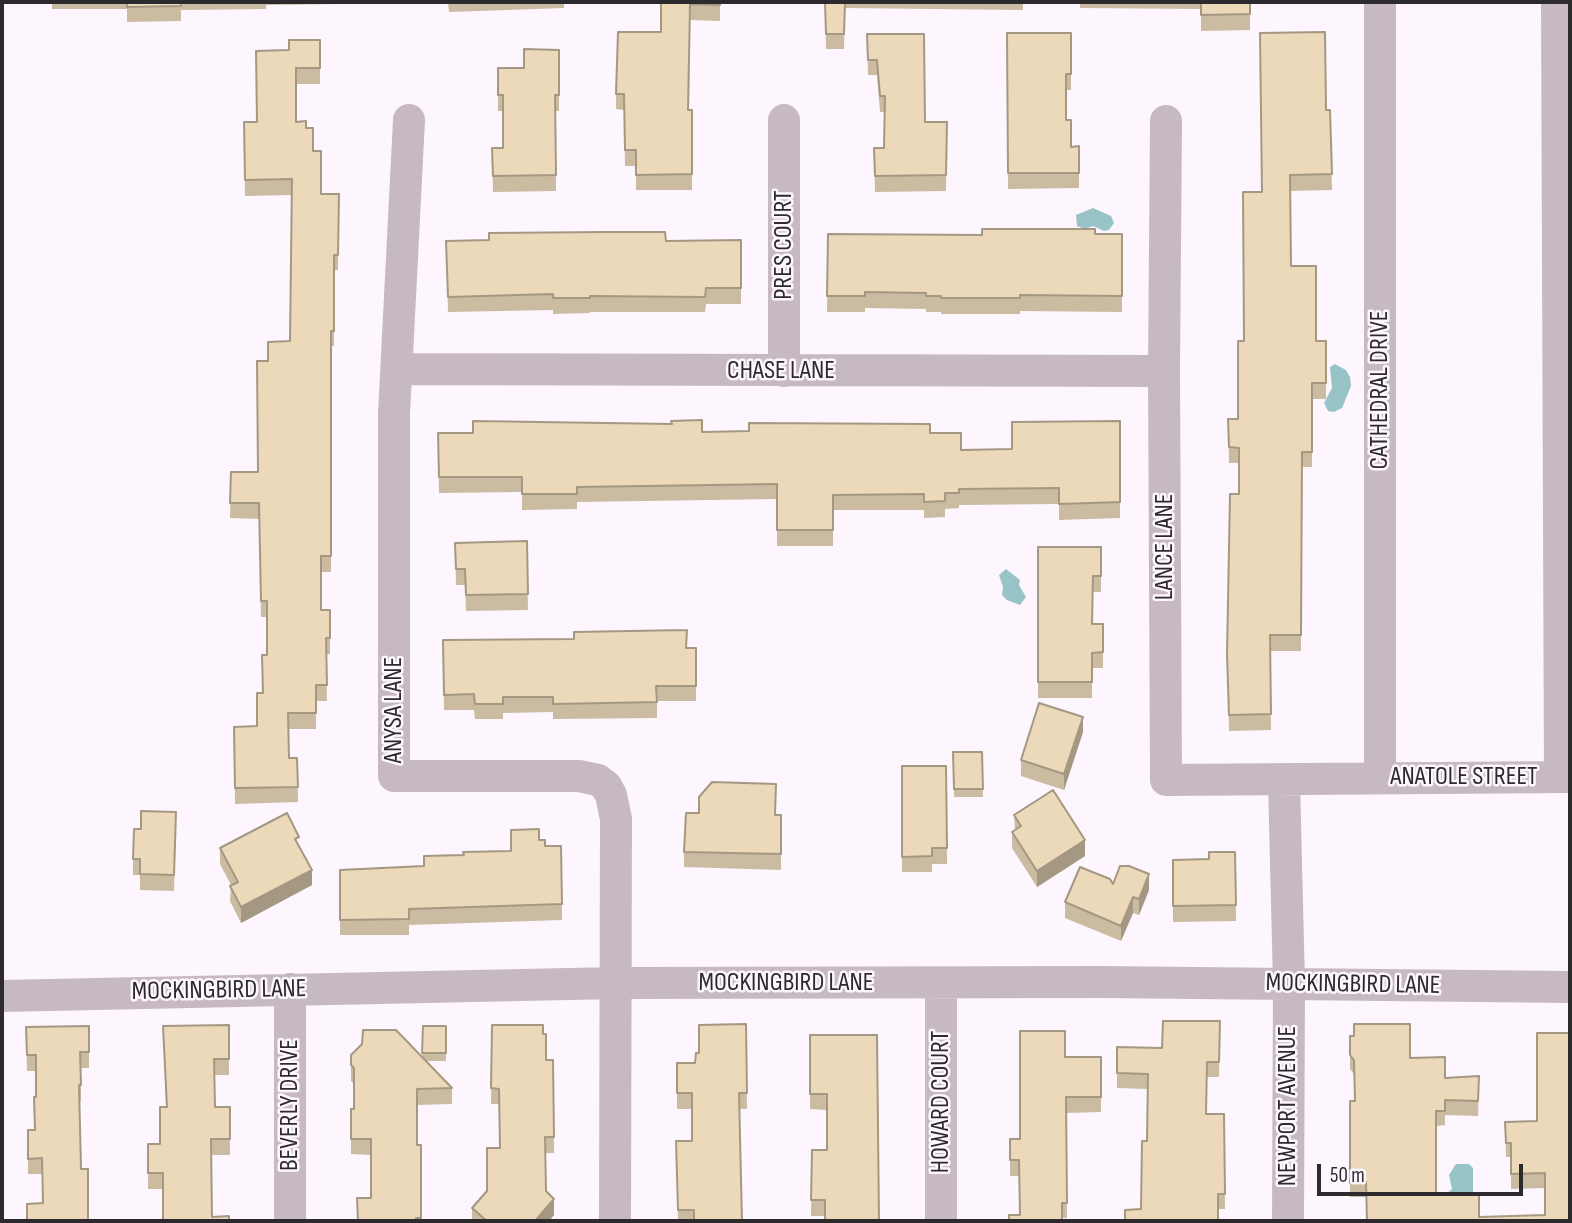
<!DOCTYPE html>
<style>
body{margin:0}
#map{position:relative;width:1572px;height:1223px;overflow:hidden;background:#fdf6ff;font-family:"Sofia Sans Condensed",sans-serif}
canvas{display:block}
.frame{position:absolute;inset:0;border:4px solid #2d2a2e;pointer-events:none}
.scale{position:absolute;left:1317px;top:1164px;width:206px;height:32px;box-sizing:border-box;border:4px solid #2d2a2e;border-top:0;padding-left:9px;font-size:21px;line-height:24px;white-space:nowrap;color:#2d2a2e;-webkit-text-stroke:5px #fdf6ff;paint-order:stroke}
</style>
<div id="map">
<canvas width="1572" height="1223"></canvas>
<div class="frame"></div>
<div class="scale">50 m</div>
</div>
<script>
const ctx = document.querySelector('canvas').getContext('2d');
ctx.lineJoin = 'round';
function paint(path, color) {
  ctx.fillStyle = color;
  ctx.fill(path, 'evenodd');
}
function shape(rows) {
  const path = new Path2D();
  for (const r of rows) {
    path.moveTo(r[0], r[1]);
    for (let i = 2; i < r.length; i += 2) path.lineTo(r[i], r[i + 1]);
  }
  return path;
}
function stroke(path, color, width, dash) {
  ctx.strokeStyle = color;
  ctx.lineWidth = width;
  ctx.lineCap = dash ? 'butt' : 'round';
  ctx.setLineDash(dash || []);
  ctx.stroke(path);
}
function label(font, color, halo, rows, align = 'center') {
  ctx.font = font + ' "Sofia Sans Condensed",sans-serif';
  ctx.lineWidth = 5;
  ctx.setLineDash([]);
  ctx.textBaseline = 'middle';
  ctx.strokeStyle = halo;
  ctx.fillStyle = color;
  for (const [text, x, y, turn = 0] of rows) {
    ctx.save();
    ctx.translate(x, y);
    ctx.rotate((+turn || 0) * Math.PI / 180);
    ctx.textAlign = isNaN(turn) ? turn : align;
    if (halo) ctx.strokeText(text, 0, 0);
    ctx.fillText(text, 0, 0);
    ctx.restore();
  }
}
const water = shape([
 [1093,208,1111,216,1114,223,1109,230,1104,231,1093,226,1085,229,1077,226,1076,215],
 [1335,364,1346,370,1350,377,1351,386,1342,408,1334,412,1328,411,1324,403,1332,388,1330,367],
 [1006,569,1020,580,1019,585,1026,597,1020,605,1007,600,1002,595,1003,587,999,575],
 [1456,1164,1469,1164,1473,1168,1473,1201,1446,1200,1446,1194,1452,1189,1449,1175]
]);
const minor = shape([
 [1380,2,1380,777],
 [1557,2,1560,777],
 [409,120,394,414,394,776,579,776,598,780,606,786,611,795,616,819,615,1221],
 [784,120,784,371],
 [1166,121,1164,371,1166,780,1570,777],
 [397,369,1164,371],
 [1284,781,1289,984,1288,1221],
 [2,996,616,983,1102,982,1570,987],
 [290,1221,290,989],
 [941,1221,941,983]
]);
const wall = shape([
 [52,2,343,2,343,4,266,5,266,9,181,10,181,21,127,22,127,9,52,9],
 [448,2,564,2,564,8,449,12],
 [661,2,720,2,720,21,690,20,689,110,692,110,692,190,636,190,636,166,625,166,624,110,616,109,616,94,661,32],
 [825,2,1047,2,1023,2,1023,10,845,8,844,49,826,49],
 [1080,2,1250,2,1250,30,1201,31,1201,9,1080,8],
 [1007,33,1071,33,1071,90,1066,90,1066,120,1071,147,1079,146,1079,188,1008,189],
 [867,34,925,122,947,122,946,191,875,192,874,148,884,148,884,112,880,112,877,75,868,75],
 [320,40,320,84,296,84,296,122,306,128,313,151,321,194,339,194,338,270,334,270,334,346,331,346,331,572,321,572,321,610,330,610,330,654,326,654,327,701,316,701,316,729,288,729,289,758,297,758,298,802,235,804,234,727,257,726,267,655,267,617,261,617,259,519,230,518,231,472,258,472,268,361,290,341,292,195,245,196,244,122,257,122,289,50],
 [559,50,559,111,556,111,556,191,493,192,492,148,503,148,503,111,498,111,498,68,524,68],
 [1326,110,1330,110,1332,190,1290,191,1291,266,1316,341,1326,341,1326,399,1312,399,1312,467,1302,467,1301,651,1270,651,1271,730,1229,731,1227,655,1239,494,1239,463,1229,463,1228,419,1238,419,1244,341,1262,192],
 [828,234,982,235,1122,234,1122,312,1020,311,1020,314,941,314,941,312,926,312,926,309,865,308,865,312,827,312],
 [741,240,741,304,706,304,705,312,590,312,590,313,553,314,553,310,448,312,446,241],
 [1120,421,1120,518,1059,520,1059,504,959,505,959,508,945,509,945,517,924,518,924,510,833,510,833,546,777,546,777,499,577,502,577,509,522,510,522,492,439,493,438,433,702,432,930,433,961,450,1012,449],
 [527,541,528,610,466,611,465,585,456,585,455,543],
 [1038,547,1101,547,1101,592,1093,592,1092,624,1103,624,1103,668,1092,668,1092,698,1038,698],
 [443,640,696,648,696,701,657,701,657,718,553,719,553,712,503,713,503,719,475,719,474,710,444,710],
 [1083,732,1064,790,1021,776,1021,760],
 [953,752,982,752,983,797,954,797],
 [902,766,946,766,947,864,932,864,932,872,902,872],
 [775,815,781,815,781,870,684,867,684,852],
 [1014,815,1085,856,1037,887,1012,848,1012,832,1015,831],
 [176,828,174,891,140,890,140,875,133,875,133,859,141,829],
 [539,840,545,846,561,846,562,920,409,925,409,935,340,935,340,870,424,866,464,855,511,851],
 [299,845,312,885,241,923,230,901,231,885,220,864,220,848],
 [1235,852,1236,921,1173,922,1173,860,1209,859],
 [1113,884,1149,890,1139,915,1133,913,1121,941,1065,918,1065,902],
 [1220,1021,1219,1077,1207,1077,1206,1114,1224,1114,1225,1209,1141,1209,1147,1141,1148,1089,1117,1088,1117,1047,1162,1048],
 [746,1024,747,1109,739,1109,742,1221,678,1221,676,1141,692,1141,692,1109,677,1109,677,1063,695,1063,699,1053],
 [229,1025,229,1075,215,1075,215,1107,230,1107,230,1155,211,1155,163,1221,163,1189,148,1189,148,1144,160,1144,166,1107,163,1026],
 [492,1025,543,1034,546,1060,553,1060,554,1153,545,1153,546,1191,554,1215,549,1221,472,1221,472,1208,487,1191,500,1148,499,1104,491,1104],
 [89,1026,89,1068,81,1068,81,1101,79,1101,42,1203,42,1174,28,1174,28,1130,35,1130,36,1097,36,1071,27,1071,26,1027],
 [423,1026,446,1026,446,1061,426,1061,452,1088,452,1104,417,1105,417,1145,421,1145,421,1221,357,1221,371,1198,371,1155,351,1154,351,1109,354,1109,354,1084,351,1081,351,1055,362,1044,422,1058],
 [810,1035,877,1035,825,1216,811,1216,812,1150,827,1150,827,1110,810,1109],
 [1350,1051,1410,1058,1445,1078,1479,1090,1478,1116,1445,1115,1445,1125,1436,1126,1436,1194,1479,1217,1545,1215,1545,1188,1511,1189,1511,1157,1506,1157,1505,1122,1537,1121,1570,1221,1366,1221,1366,1197,1350,1197,1350,1101,1354,1101,1354,1074,1350,1069],
 [1065,1057,1101,1057,1101,1112,1066,1113,1067,1218,1020,1215,1019,1176,1010,1176,1010,1155,1020,1139]
]);
const shadedWall = shape([
 [1083,717,1083,732,1064,790,1064,774],
 [1085,840,1085,856,1037,887,1037,871],
 [312,870,312,885,241,923,241,907],
 [1149,874,1149,890,1139,915,1139,899],
 [1133,897,1133,913,1121,941,1121,926],
 [554,1199,554,1215,549,1221,535,1221]
]);
const building = shape([
 [127,2,181,2,181,6,127,7,127,2],
 [661,2,720,2,720,5,690,4,688,110,692,110,692,174,636,175,636,150,625,150,624,94,616,94,618,32,661,32,661,2],
 [825,2,845,2,844,34,826,34,825,2],
 [1201,2,1250,2,1250,14,1201,15,1201,2],
 [1325,32,1326,110,1330,110,1332,174,1290,175,1291,266,1316,266,1316,341,1326,341,1326,383,1312,383,1312,452,1302,452,1301,635,1270,635,1271,714,1229,715,1227,655,1230,494,1239,494,1239,448,1229,447,1228,419,1238,419,1238,341,1244,341,1243,192,1262,192,1260,33,1325,32],
 [1007,33,1071,33,1071,74,1066,74,1066,120,1071,120,1071,147,1079,146,1079,173,1008,173,1007,33],
 [867,34,924,34,925,122,947,122,946,175,875,176,874,148,884,148,885,96,880,96,877,60,868,60,867,34],
 [289,40,320,40,320,68,296,68,296,122,306,121,306,128,313,128,313,151,321,151,321,194,339,194,338,255,334,255,334,331,331,331,331,556,321,556,321,610,330,610,330,638,326,638,327,685,316,685,316,713,288,713,289,758,297,758,298,787,235,788,234,727,257,726,257,693,263,693,262,655,267,655,267,601,261,601,259,503,230,503,231,472,258,472,257,361,268,361,268,342,290,341,292,179,245,180,244,122,257,122,256,51,289,50,289,40],
 [524,49,559,50,559,95,555,95,556,175,493,176,492,148,503,148,503,95,498,95,498,68,524,68,524,49],
 [982,229,1095,229,1095,234,1122,234,1122,296,1020,295,1020,298,941,298,941,296,926,296,926,293,865,292,865,296,827,296,828,234,982,235,982,229],
 [605,232,665,232,666,241,741,240,741,288,706,288,705,297,590,296,590,298,553,298,553,294,448,297,446,241,489,240,489,233,605,232],
 [702,420,702,432,749,431,749,423,930,424,930,433,961,433,961,450,1012,449,1012,422,1120,421,1120,502,1059,504,1059,488,959,489,959,493,945,493,945,501,924,502,924,494,833,495,833,530,777,530,777,484,577,487,577,494,522,494,522,477,439,477,438,433,473,433,473,421,672,424,671,421,702,420],
 [527,541,528,594,466,595,465,569,456,569,455,543,527,541],
 [1038,547,1101,547,1101,576,1093,576,1092,624,1103,624,1103,652,1092,653,1092,682,1038,682,1038,547],
 [687,630,686,648,696,648,696,686,656,686,657,702,553,704,553,697,503,697,503,704,475,704,474,694,444,695,443,640,574,639,574,632,687,630],
 [1039,703,1083,717,1064,774,1021,760,1039,703],
 [953,752,982,752,983,789,954,789,953,752],
 [902,766,946,766,947,848,932,848,932,856,902,857,902,766],
 [712,782,776,784,775,815,781,815,781,854,684,852,686,813,699,813,699,797,712,782],
 [1053,790,1085,840,1037,871,1012,832,1021,826,1014,815,1053,790],
 [141,811,176,812,174,875,140,874,140,859,133,859,134,829,141,829,141,811],
 [287,813,299,837,295,839,312,870,241,907,230,886,238,882,220,848,287,813],
 [539,829,539,840,545,840,545,846,561,846,562,904,409,909,409,919,340,920,340,870,424,866,424,856,464,855,463,852,511,851,511,830,539,829],
 [1209,852,1235,852,1236,905,1173,906,1173,860,1209,859,1209,852],
 [1120,866,1129,866,1149,874,1139,899,1133,897,1121,926,1065,902,1080,867,1110,879,1113,884,1120,866],
 [1163,1021,1220,1021,1219,1062,1207,1062,1206,1114,1224,1114,1225,1194,1218,1194,1218,1221,1125,1221,1125,1210,1141,1209,1142,1141,1147,1141,1148,1074,1117,1073,1117,1047,1162,1048,1163,1021],
 [746,1024,747,1093,739,1093,742,1221,694,1221,694,1210,678,1210,676,1141,692,1141,692,1093,677,1093,677,1063,695,1063,696,1053,699,1053,699,1025,746,1024],
 [1354,1024,1410,1024,1410,1058,1445,1057,1445,1078,1479,1076,1478,1101,1445,1100,1445,1111,1436,1111,1436,1194,1479,1195,1479,1217,1545,1215,1545,1173,1511,1174,1511,1143,1506,1143,1505,1122,1537,1121,1537,1033,1570,1033,1570,1221,1367,1221,1366,1182,1350,1183,1350,1101,1355,1101,1354,1060,1350,1055,1350,1036,1354,1036,1354,1024],
 [229,1025,229,1059,214,1059,215,1107,230,1107,230,1139,211,1139,212,1217,229,1216,229,1221,163,1221,163,1173,148,1173,148,1144,160,1144,160,1107,167,1107,163,1026,229,1025],
 [492,1025,543,1025,543,1034,546,1034,546,1060,553,1060,554,1137,545,1137,546,1191,554,1199,535,1221,487,1221,472,1208,487,1191,487,1148,500,1148,499,1089,491,1088,492,1025],
 [89,1026,89,1052,80,1052,81,1085,79,1085,81,1169,88,1169,88,1221,27,1221,27,1204,43,1203,42,1158,28,1159,28,1130,35,1130,34,1097,36,1097,36,1055,27,1055,26,1027,89,1026],
 [423,1026,446,1026,446,1053,422,1053,423,1026],
 [363,1030,396,1030,452,1088,417,1089,417,1145,421,1145,421,1218,416,1218,416,1221,358,1221,357,1198,371,1198,371,1139,351,1139,351,1109,354,1109,354,1068,351,1065,351,1055,362,1044,363,1030],
 [1020,1031,1065,1031,1065,1057,1101,1057,1101,1097,1066,1097,1067,1203,1062,1203,1062,1221,1009,1221,1009,1215,1020,1215,1019,1160,1010,1160,1010,1139,1020,1139,1020,1031],
 [810,1035,877,1035,879,1221,825,1221,825,1200,811,1200,812,1150,827,1150,827,1094,810,1094,810,1035]
]);
const streetNames = [
 ["PRES COURT",784,245,-90],
 ["CHASE LANE",781,371],
 ["CATHEDRAL DRIVE",1380,390,-90],
 ["LANCE LANE",1165,547,-90],
 ["ANYSA LANE",394,710,-90],
 ["ANATOLE STREET",1464,777],
 ["MOCKINGBIRD LANE",786,983],
 ["MOCKINGBIRD LANE",1353,985,1],
 ["MOCKINGBIRD LANE",219,991,-1],
 ["HOWARD COURT",941,1102,-90],
 ["BEVERLY DRIVE",290,1105,-90],
 ["NEWPORT AVENUE",1288,1106,-90]
];
paint(water, '#98c4c7');
stroke(minor, '#c7b9c3', 32);
paint(wall, '#cbbba0');
paint(shadedWall, '#a59882');
paint(building, '#ecd9ba');
stroke(building, '#a59882', 2);
label('26px', '#2d2a2e', '#fdf6ff', streetNames);
</script>
